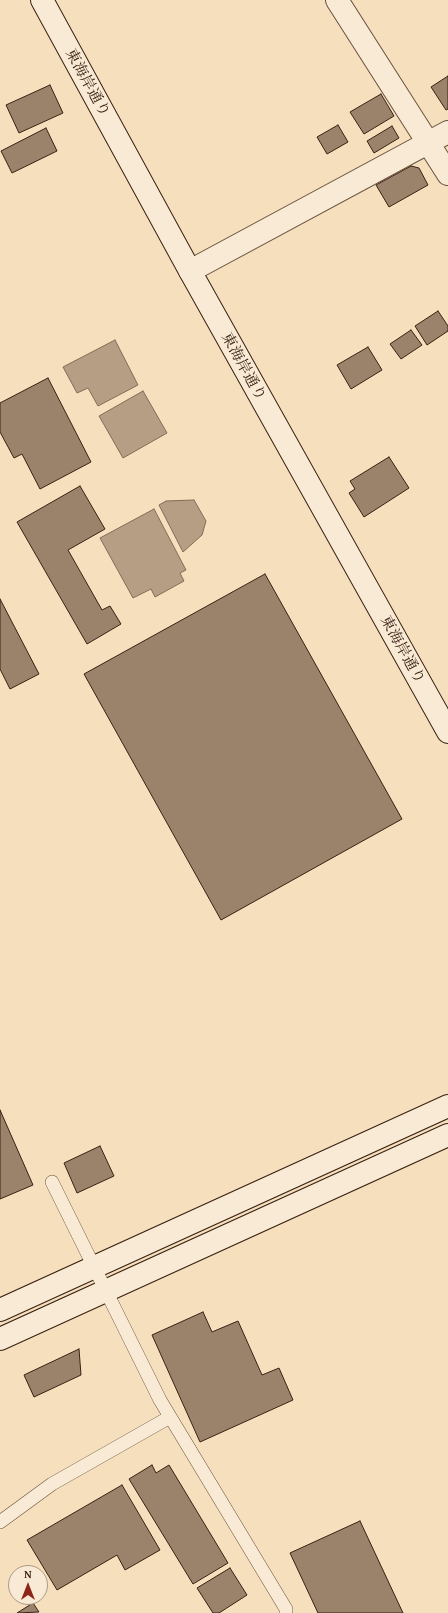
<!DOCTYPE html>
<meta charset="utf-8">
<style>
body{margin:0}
#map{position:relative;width:448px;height:1613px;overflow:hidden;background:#f5dfbd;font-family:"Gentium Book Plus",serif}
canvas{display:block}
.north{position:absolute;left:8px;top:1565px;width:40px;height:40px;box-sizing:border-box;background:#f8ead4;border:1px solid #ac9986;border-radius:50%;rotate:0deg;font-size:11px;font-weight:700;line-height:16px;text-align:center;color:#392012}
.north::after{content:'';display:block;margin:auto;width:14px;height:18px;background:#8f2418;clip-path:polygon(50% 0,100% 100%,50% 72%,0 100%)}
</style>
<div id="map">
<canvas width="448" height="1613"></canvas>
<div class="north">N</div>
</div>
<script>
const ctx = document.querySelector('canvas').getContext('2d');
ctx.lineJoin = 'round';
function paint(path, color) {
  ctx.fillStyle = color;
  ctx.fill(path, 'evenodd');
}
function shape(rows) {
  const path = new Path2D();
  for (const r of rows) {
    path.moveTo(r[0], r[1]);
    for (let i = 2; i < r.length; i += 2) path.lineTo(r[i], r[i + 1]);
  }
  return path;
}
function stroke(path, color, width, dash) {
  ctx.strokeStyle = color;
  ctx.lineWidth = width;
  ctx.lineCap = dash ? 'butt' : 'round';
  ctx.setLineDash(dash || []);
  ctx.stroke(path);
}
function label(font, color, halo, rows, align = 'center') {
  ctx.font = font + ' "Gentium Book Plus","Noto Serif JP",serif';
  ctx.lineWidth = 4;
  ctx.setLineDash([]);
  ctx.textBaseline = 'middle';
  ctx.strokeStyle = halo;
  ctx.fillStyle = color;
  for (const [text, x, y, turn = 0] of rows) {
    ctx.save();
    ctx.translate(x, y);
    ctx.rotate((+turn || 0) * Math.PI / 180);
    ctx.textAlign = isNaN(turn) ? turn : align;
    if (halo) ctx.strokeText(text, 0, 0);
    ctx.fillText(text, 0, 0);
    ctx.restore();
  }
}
const water = shape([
 [115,340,138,385,98,406,88,388,77,393,63,367,115,340],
 [143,391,167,433,123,458,99,416,143,391],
 [194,500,206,521,202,535,183,552,159,505,166,501,194,500],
 [154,509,186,570,180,573,184,581,155,597,151,589,133,598,100,538,154,509]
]);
const building = shape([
 [448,76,448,109,446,110,431,87,448,76],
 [50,85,63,113,19,133,6,105,50,85],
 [381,94,394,116,364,134,350,112,381,94],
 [338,125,348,142,327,154,317,137,338,125],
 [392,126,399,138,374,153,367,141,392,126],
 [46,128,57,151,12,173,1,151,46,128],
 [411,166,419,168,428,185,389,207,376,185,411,166],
 [438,311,448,326,448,331,427,345,415,326,438,311],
 [411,330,422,345,401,359,390,344,411,330],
 [368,347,382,370,351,389,337,365,368,347],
 [48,378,91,462,40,489,22,454,14,458,0,432,0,403,48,378],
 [389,457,409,488,364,517,349,493,355,489,350,481,389,457],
 [80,486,105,529,68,550,102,610,110,606,121,624,87,644,17,522,80,486],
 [265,574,402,819,221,920,84,674,265,574],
 [0,599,39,674,10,689,0,669,0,599],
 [0,1110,33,1185,0,1199,0,1110],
 [100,1146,114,1176,77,1193,64,1163,100,1146],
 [203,1312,212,1332,238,1321,262,1375,279,1368,293,1400,200,1442,152,1335,203,1312],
 [79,1349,81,1375,34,1397,24,1375,79,1349],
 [152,1465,156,1473,169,1465,228,1563,193,1584,129,1479,152,1465],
 [122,1485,160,1550,125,1570,117,1555,57,1590,27,1540,122,1485],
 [360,1521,403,1613,318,1613,290,1553,360,1521],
 [230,1568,247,1595,219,1613,213,1613,197,1588,230,1568],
 [33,1603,39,1612,17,1613,33,1603]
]);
const lane = shape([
 [52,1182,160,1400,286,1609,286,1613],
 [0,1522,52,1484,170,1417]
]);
const street = shape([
 [337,0,448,174],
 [190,271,448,132]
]);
const secondary = shape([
 [42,0,190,271,448,732],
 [0,1310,448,1106],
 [0,1339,448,1135]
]);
const streetNames = [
 ["東海岸通り",87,83,61],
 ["東海岸通り",243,367,61],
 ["東海岸通り",402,650,61]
];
paint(water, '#b59e83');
stroke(water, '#836c56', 1);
paint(building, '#9b836b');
stroke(building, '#392012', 1);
stroke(lane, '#68503d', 14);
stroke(street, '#68503d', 24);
stroke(secondary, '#392012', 24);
stroke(lane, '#f8ead4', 13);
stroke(street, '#f8ead4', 22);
stroke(secondary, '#f8ead4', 22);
label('15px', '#392012', '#f8ead4', streetNames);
</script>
